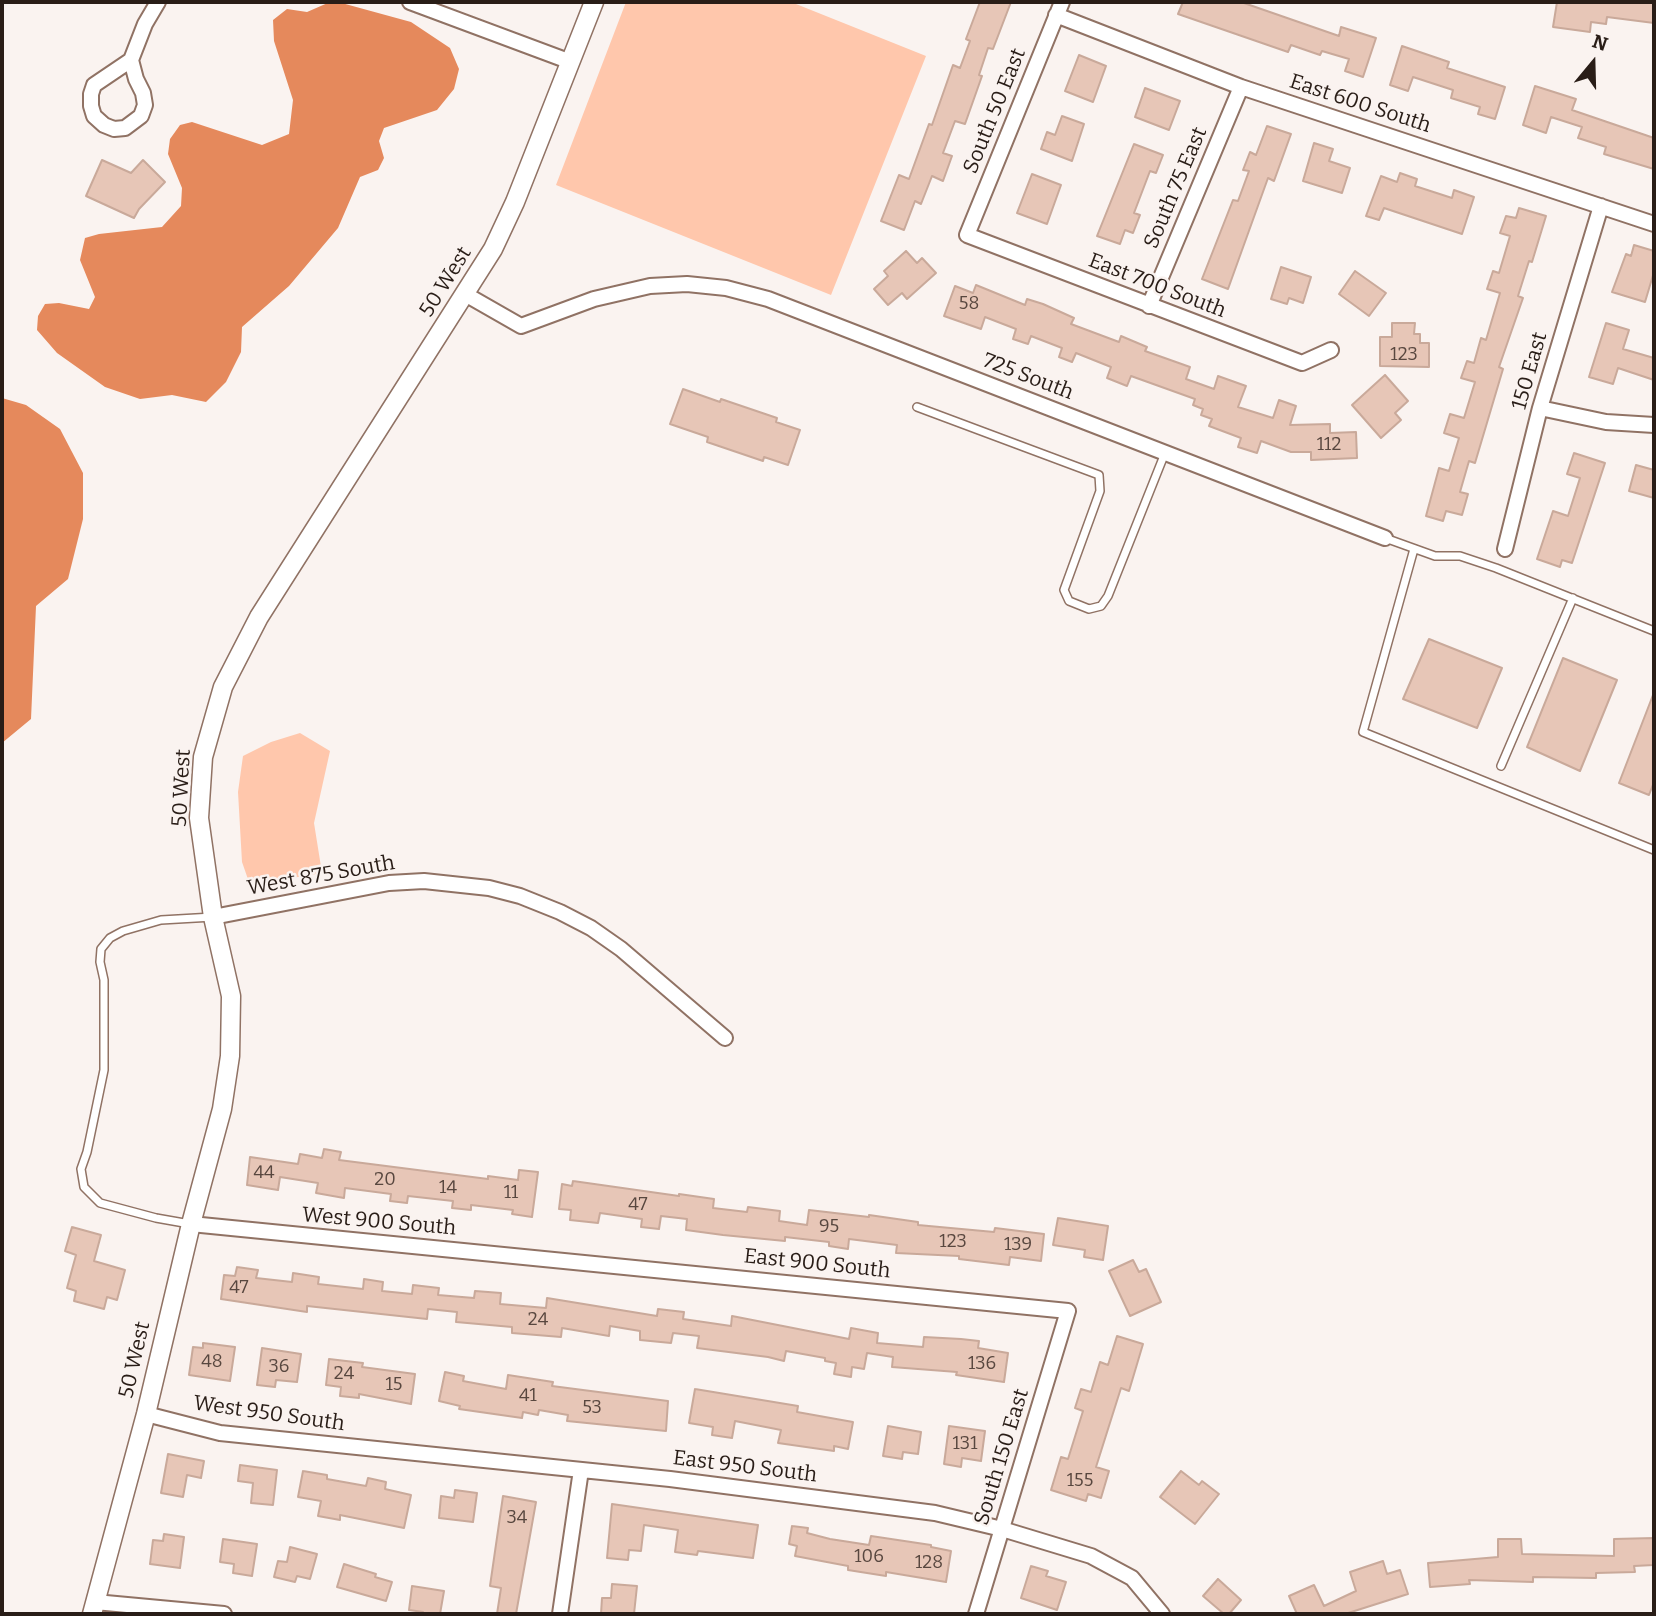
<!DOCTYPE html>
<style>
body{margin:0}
#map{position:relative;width:1656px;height:1616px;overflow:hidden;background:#faf3f0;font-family:Bitter,serif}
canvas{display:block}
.frame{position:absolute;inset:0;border:4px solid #291d17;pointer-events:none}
.north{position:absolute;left:1558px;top:28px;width:70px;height:70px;-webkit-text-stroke:5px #faf3f0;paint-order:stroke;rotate:19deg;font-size:19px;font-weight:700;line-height:28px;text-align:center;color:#291d17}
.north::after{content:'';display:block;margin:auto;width:24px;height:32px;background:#291d17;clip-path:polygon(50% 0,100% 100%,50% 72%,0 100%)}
</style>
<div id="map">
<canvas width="1656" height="1616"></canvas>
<div class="frame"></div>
<div class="north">N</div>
</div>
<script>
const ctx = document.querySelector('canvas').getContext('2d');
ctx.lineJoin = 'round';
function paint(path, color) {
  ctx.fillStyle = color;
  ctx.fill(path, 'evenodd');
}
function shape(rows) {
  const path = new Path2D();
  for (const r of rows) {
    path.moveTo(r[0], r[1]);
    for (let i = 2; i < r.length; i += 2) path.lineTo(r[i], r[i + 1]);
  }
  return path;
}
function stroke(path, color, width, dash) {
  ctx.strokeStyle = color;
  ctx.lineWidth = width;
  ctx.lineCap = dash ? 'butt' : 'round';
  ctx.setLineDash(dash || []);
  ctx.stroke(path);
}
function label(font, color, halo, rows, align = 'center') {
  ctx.font = font + ' Bitter,serif';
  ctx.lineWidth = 5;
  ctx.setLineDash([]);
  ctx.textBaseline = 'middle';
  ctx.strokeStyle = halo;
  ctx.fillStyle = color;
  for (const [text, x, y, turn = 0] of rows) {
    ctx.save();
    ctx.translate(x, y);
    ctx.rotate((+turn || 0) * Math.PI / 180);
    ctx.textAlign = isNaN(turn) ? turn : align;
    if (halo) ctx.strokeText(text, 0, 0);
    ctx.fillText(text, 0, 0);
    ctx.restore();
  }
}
const green = shape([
 [626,2,791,2,926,56,831,295,556,185],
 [300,733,330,751,314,823,322,873,250,885,242,862,238,792,243,756,271,742]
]);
const water = shape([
 [330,2,338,2,411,22,450,48,459,69,454,89,437,110,384,128,379,141,384,158,378,170,360,177,338,228,289,286,242,327,241,352,226,382,206,402,172,395,140,399,105,387,57,353,37,330,38,316,45,304,59,303,89,309,95,297,80,260,85,238,99,234,162,227,181,206,182,188,168,154,170,139,180,125,192,122,262,145,289,134,293,100,274,41,273,20,287,9,307,12],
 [2,398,26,405,60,429,83,473,83,519,68,579,36,606,31,719,2,743]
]);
const building = shape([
 [980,2,1011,2,993,49,988,48,979,75,982,76,965,124,955,121,943,153,952,156,943,181,932,176,921,204,915,201,904,230,881,221,899,175,909,179,929,124,932,125,953,65,960,68,970,41,966,39,980,2],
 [1183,2,1241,2,1339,36,1341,27,1376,38,1363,77,1345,71,1349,59,1322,51,1320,55,1291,45,1288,52,1178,14,1183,2],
 [1557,2,1654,2,1654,23,1607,17,1606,24,1591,22,1590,32,1553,27,1557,2],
 [1402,46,1449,62,1447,68,1505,87,1495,119,1478,114,1480,107,1451,98,1453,90,1413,77,1408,91,1390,85,1402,46],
 [1079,55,1106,66,1093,102,1065,91,1079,55],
 [1535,86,1576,99,1572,110,1654,138,1654,169,1604,154,1606,147,1578,138,1582,127,1551,117,1546,133,1523,125,1535,86],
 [1145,88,1180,101,1169,130,1135,117,1145,88],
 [1062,116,1084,124,1072,161,1041,149,1047,132,1055,135,1062,116],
 [1267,126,1291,134,1274,181,1268,178,1228,289,1202,279,1233,200,1238,201,1249,171,1243,170,1250,152,1256,155,1267,126],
 [1314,143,1333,149,1329,161,1350,168,1342,193,1303,181,1314,143],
 [1134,144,1163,155,1156,173,1150,171,1134,213,1140,215,1133,233,1125,230,1120,244,1097,236,1134,144],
 [102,160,131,173,143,160,165,182,139,209,134,218,86,196,102,160],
 [1400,173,1417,179,1415,186,1452,198,1454,190,1474,197,1462,234,1384,208,1379,220,1366,216,1381,176,1397,182,1400,173],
 [1032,174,1061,185,1047,224,1017,213,1032,174],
 [1519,208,1546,216,1532,262,1529,261,1518,296,1523,298,1499,367,1503,369,1475,463,1469,461,1460,492,1468,494,1462,515,1446,511,1443,521,1426,516,1439,468,1449,471,1459,438,1444,433,1450,414,1464,418,1475,382,1461,378,1467,361,1474,363,1481,338,1486,340,1500,293,1487,289,1493,271,1499,273,1510,236,1500,233,1506,216,1516,218,1519,208],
 [1634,245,1654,251,1654,272,1645,302,1612,292,1626,254,1631,256,1634,245],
 [906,251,917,263,922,258,936,273,907,299,902,293,888,305,874,289,888,276,884,271,906,251],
 [1281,267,1311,277,1303,303,1289,298,1287,304,1271,299,1281,267],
 [1355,271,1386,293,1369,316,1339,294,1355,271],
 [976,285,1025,305,1027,299,1043,304,1074,318,1071,324,1119,342,1121,336,1147,347,1145,351,1190,367,1186,379,1214,389,1218,376,1246,386,1238,407,1273,418,1279,400,1296,406,1290,425,1330,424,1330,433,1356,432,1357,458,1311,460,1311,452,1291,452,1261,441,1257,453,1238,447,1241,438,1209,426,1212,419,1201,415,1203,409,1193,405,1195,399,1131,376,1127,386,1107,378,1111,367,1076,353,1072,362,1059,357,1062,348,1031,336,1028,344,1013,339,1016,329,985,317,981,329,944,316,955,286,973,293,976,285],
 [1392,323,1415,323,1414,334,1420,334,1420,343,1429,343,1429,367,1380,366,1380,337,1392,337,1392,323],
 [1606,323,1629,330,1623,349,1654,358,1654,380,1618,368,1613,384,1589,377,1606,323],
 [1385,375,1408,401,1395,413,1401,420,1381,438,1352,405,1385,375],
 [683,389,720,402,721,399,777,418,776,422,800,430,788,465,764,457,763,461,707,442,708,437,670,424,683,389],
 [1574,453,1605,463,1572,563,1562,560,1560,567,1537,559,1553,511,1568,516,1580,478,1567,474,1574,453],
 [1636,465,1654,470,1654,498,1629,491,1636,465],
 [1429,639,1502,668,1477,728,1403,699,1429,639],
 [1563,658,1617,680,1580,771,1527,747,1563,658],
 [1653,695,1654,782,1649,795,1619,783,1653,695],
 [324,1149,341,1152,339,1160,488,1179,488,1176,518,1180,519,1170,538,1172,532,1217,512,1214,513,1210,471,1205,471,1210,452,1208,453,1201,408,1196,407,1203,390,1201,391,1194,345,1188,344,1198,316,1193,318,1183,280,1177,278,1190,247,1185,250,1157,298,1164,300,1154,322,1158,324,1149],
 [573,1181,679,1196,679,1194,714,1199,713,1208,747,1212,748,1207,780,1211,779,1221,807,1225,809,1210,869,1217,869,1215,918,1222,918,1225,994,1232,995,1228,1044,1234,1041,1261,1010,1257,1009,1265,959,1259,959,1256,896,1253,897,1245,849,1239,848,1249,829,1246,829,1242,785,1237,785,1241,723,1235,686,1230,687,1219,661,1216,659,1229,641,1227,642,1219,600,1213,598,1223,570,1220,571,1210,559,1209,562,1184,572,1186,573,1181],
 [1058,1218,1108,1226,1103,1260,1084,1257,1085,1250,1053,1245,1058,1218],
 [72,1227,101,1235,94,1261,125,1270,117,1300,107,1297,104,1309,74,1301,76,1291,67,1288,76,1255,65,1251,72,1227],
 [1133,1260,1139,1272,1146,1269,1161,1302,1130,1316,1109,1271,1133,1260],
 [237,1267,258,1270,256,1278,292,1282,293,1273,319,1277,318,1284,363,1289,364,1279,383,1282,382,1291,412,1294,413,1285,439,1288,438,1295,474,1298,475,1291,501,1293,500,1304,546,1308,547,1298,657,1316,658,1309,684,1312,683,1319,731,1326,732,1316,849,1339,851,1328,878,1333,877,1343,923,1347,924,1337,961,1339,979,1341,978,1348,1008,1353,1004,1382,956,1375,957,1372,892,1367,893,1357,867,1353,864,1369,852,1367,851,1377,834,1374,836,1363,825,1361,825,1358,786,1351,784,1361,768,1357,697,1348,699,1336,673,1333,671,1343,640,1340,640,1331,610,1326,609,1336,562,1328,561,1337,512,1333,512,1327,456,1322,457,1312,428,1309,427,1319,307,1306,307,1312,221,1299,224,1275,235,1276,237,1267],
 [1117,1336,1143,1344,1129,1391,1121,1388,1096,1467,1109,1471,1101,1498,1088,1494,1086,1501,1051,1490,1061,1457,1068,1459,1083,1411,1075,1408,1081,1389,1091,1392,1100,1362,1108,1365,1117,1336],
 [203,1343,235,1347,230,1381,189,1375,193,1347,203,1348,203,1343],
 [262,1348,301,1354,297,1382,276,1380,275,1387,257,1385,262,1348],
 [329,1359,363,1363,362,1367,415,1374,411,1404,359,1394,359,1398,340,1396,341,1387,326,1385,329,1359],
 [445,1372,464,1376,463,1381,506,1389,508,1375,553,1382,552,1386,668,1401,666,1431,567,1421,568,1415,539,1410,538,1415,523,1412,522,1418,459,1409,460,1406,439,1401,445,1372],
 [695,1389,798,1406,797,1412,853,1422,848,1449,834,1446,834,1451,778,1443,781,1430,735,1421,732,1438,712,1435,713,1427,689,1423,695,1389],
 [888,1426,921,1432,918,1454,903,1452,902,1459,883,1456,888,1426],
 [949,1426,985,1431,981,1461,962,1458,961,1467,944,1464,949,1426],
 [168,1454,204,1461,201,1478,187,1475,183,1497,161,1493,168,1454],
 [240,1465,277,1470,273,1505,251,1503,253,1483,238,1481,240,1465],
 [303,1471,327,1475,327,1479,366,1486,368,1478,386,1482,385,1489,411,1495,404,1528,340,1515,340,1520,318,1516,321,1501,298,1497,303,1471],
 [1181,1471,1199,1485,1202,1481,1219,1494,1195,1524,1160,1497,1181,1471],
 [455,1490,477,1493,473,1522,439,1518,441,1496,454,1498,455,1490],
 [503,1496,536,1502,516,1614,497,1614,501,1588,490,1586,503,1496],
 [612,1504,758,1525,753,1558,698,1551,697,1555,675,1552,678,1530,644,1525,641,1551,629,1550,628,1560,607,1558,612,1504],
 [792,1526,808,1528,807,1533,830,1539,869,1545,871,1536,931,1545,931,1547,951,1551,946,1582,886,1572,886,1576,848,1570,848,1566,795,1556,797,1546,789,1544,792,1526],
 [164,1534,184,1537,180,1568,150,1564,153,1540,163,1541,164,1534],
 [1654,1538,1654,1565,1634,1566,1635,1572,1596,1573,1596,1578,1533,1577,1533,1582,1469,1580,1470,1584,1430,1587,1428,1563,1498,1557,1498,1539,1521,1539,1522,1554,1614,1556,1614,1539,1654,1538],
 [223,1539,257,1544,252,1576,233,1573,234,1564,220,1562,223,1539],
 [290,1547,317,1554,310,1579,297,1576,295,1582,274,1577,278,1561,287,1562,290,1547],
 [1383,1561,1387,1574,1400,1570,1408,1594,1345,1614,1297,1614,1289,1596,1314,1585,1324,1606,1356,1591,1350,1572,1383,1561],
 [344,1564,376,1574,375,1577,392,1582,386,1601,337,1587,344,1564],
 [1031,1566,1048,1571,1046,1576,1066,1582,1057,1610,1021,1598,1031,1566],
 [1218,1579,1241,1600,1229,1614,1224,1614,1203,1596,1218,1579],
 [612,1584,637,1586,634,1614,601,1614,602,1598,611,1598,612,1584],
 [412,1586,444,1591,440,1614,423,1614,423,1612,409,1610,412,1586]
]);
const service = shape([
 [917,407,1099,475,1100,491,1064,590,1069,601,1089,609,1101,606,1108,596,1165,453],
 [1385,538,1435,556,1460,556,1496,568,1654,631],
 [1414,549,1363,732,1654,850],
 [1501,766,1573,598],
 [190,1224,156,1218,100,1203,84,1187,81,1169,87,1152,104,1070,104,980,100,962,101,949,110,938,123,931,161,920,213,917]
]);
const minor = shape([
 [410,2,571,62],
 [1062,2,967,235,1302,363,1331,350],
 [1056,15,1241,87,1654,224],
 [131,60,94,85,91,94,91,106,94,116,104,125,114,129,125,128,141,116,145,105,143,93,136,79,131,60,145,24,158,2],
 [465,294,521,326,594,299,650,286,687,284,726,288,768,299,1385,538],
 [1149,306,1241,87],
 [1540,408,1606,422,1654,425],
 [1505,549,1540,408,1601,206],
 [213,917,389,883,424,881,489,888,520,896,560,912,591,928,621,949,725,1038],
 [191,1224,1068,1311,976,1614],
 [146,1414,220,1433,670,1479,935,1513,1002,1529,1091,1556,1132,1578,1162,1614],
 [95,1602,224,1614],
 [560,1614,581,1470]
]);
const tertiary = shape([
 [92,1614,146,1414,191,1224,222,1109,230,1056,231,996,213,917,199,818,203,757,223,687,259,617,493,249,515,202,594,2]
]);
const numberNames = [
 ["58",969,304],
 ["123",1404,355],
 ["112",1329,445],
 ["44",264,1173],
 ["20",385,1180],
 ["14",448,1188],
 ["11",511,1193],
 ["47",638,1205],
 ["95",829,1227],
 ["123",953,1242],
 ["139",1018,1245],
 ["47",239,1288],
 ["24",538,1320],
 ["48",212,1362],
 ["136",982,1364],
 ["36",279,1367],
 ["24",344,1374],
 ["15",394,1385],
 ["41",528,1396],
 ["53",592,1408],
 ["131",965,1444],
 ["155",1080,1481],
 ["34",517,1518],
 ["106",869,1557],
 ["128",929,1563]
];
const streetNames = [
 ["East 600 South",1360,104,18],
 ["South 50 East",995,111,-68],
 ["South 75 East",1176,188,-67],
 ["50 West",446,282,-58],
 ["East 700 South",1157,286,21],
 ["150 East",1530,371,-74],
 ["725 South",1028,377,21],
 ["50 West",182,788,-87],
 ["West 875 South",321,876,-10],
 ["West 900 South",379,1222,5],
 ["East 900 South",817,1264,6],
 ["50 West",135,1360,-77],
 ["West 950 South",269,1414,8],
 ["South 150 East",1002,1457,-73],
 ["East 950 South",745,1467,7]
];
paint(green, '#ffc7ac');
paint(water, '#e5895c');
paint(building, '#e7c6b7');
stroke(building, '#c9a99a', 2);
stroke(service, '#907264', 10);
stroke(minor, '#907264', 18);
stroke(tertiary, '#907264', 21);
stroke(service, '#fff', 7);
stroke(minor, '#fff', 14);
stroke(tertiary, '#fff', 18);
label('18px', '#58473f', null, numberNames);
label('21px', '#291d17', '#faf3f0', streetNames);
</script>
